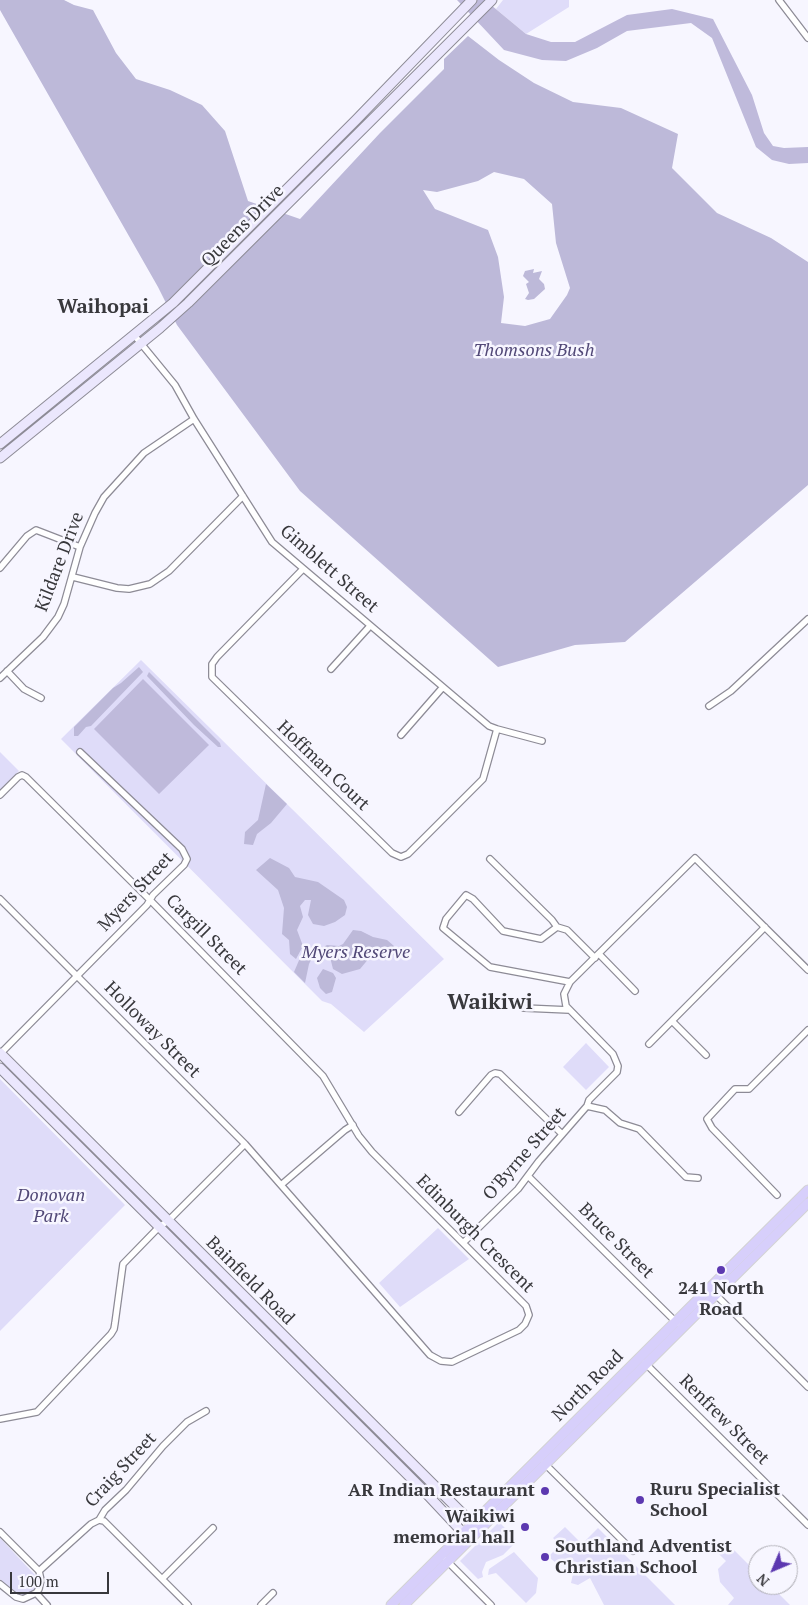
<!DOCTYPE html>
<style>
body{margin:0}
#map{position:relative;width:808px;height:1605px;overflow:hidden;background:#f7f6ff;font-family:"PT Serif",serif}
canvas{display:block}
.north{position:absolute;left:748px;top:1545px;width:50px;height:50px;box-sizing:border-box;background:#f7f6ff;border:1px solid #abaab1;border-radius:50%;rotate:225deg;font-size:14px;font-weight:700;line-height:20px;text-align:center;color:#38383c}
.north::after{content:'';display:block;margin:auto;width:18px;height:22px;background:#5c38b0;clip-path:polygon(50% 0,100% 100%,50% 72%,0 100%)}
.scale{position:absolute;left:10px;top:1572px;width:99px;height:22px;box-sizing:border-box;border:2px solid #38383c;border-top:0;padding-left:6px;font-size:15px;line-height:18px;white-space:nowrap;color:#38383c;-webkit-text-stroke:4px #f7f6ff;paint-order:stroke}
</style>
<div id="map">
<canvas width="808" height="1605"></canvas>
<div class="north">N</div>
<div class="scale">100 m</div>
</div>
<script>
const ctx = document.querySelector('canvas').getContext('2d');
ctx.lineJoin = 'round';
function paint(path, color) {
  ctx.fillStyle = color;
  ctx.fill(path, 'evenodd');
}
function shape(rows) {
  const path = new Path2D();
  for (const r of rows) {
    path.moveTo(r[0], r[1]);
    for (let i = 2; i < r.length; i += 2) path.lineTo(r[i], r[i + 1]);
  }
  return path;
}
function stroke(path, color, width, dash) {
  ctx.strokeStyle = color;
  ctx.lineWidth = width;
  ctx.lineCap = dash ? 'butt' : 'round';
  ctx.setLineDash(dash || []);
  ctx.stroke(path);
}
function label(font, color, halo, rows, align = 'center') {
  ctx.font = font + ' "PT Serif",serif';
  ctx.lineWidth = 5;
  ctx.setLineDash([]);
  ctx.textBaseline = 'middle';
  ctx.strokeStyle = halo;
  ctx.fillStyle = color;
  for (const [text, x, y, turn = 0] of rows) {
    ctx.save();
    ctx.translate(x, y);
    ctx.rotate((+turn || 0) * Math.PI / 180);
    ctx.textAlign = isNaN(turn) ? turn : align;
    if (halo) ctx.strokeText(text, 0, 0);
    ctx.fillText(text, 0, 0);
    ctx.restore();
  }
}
const green = shape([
 [503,0,569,0,569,7,526,34,496,9],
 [141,660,444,959,364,1032,331,1004,322,1001,61,739],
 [0,752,19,771,0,790],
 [586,1043,609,1067,586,1090,563,1067],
 [0,1079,125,1205,0,1331],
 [438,1228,469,1259,400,1307,379,1283],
 [499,1522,516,1539,513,1545,503,1555,486,1562,482,1572,483,1577,478,1579,460,1561],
 [565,1527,582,1544,598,1528,675,1605,604,1605,590,1578,578,1585,571,1583,574,1569,572,1567,559,1565,551,1559,550,1555,560,1545,553,1538],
 [0,1538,35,1575,37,1579,36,1587,34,1591,26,1595,22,1595,13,1592,0,1579],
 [729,1545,758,1574,758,1585,770,1585,790,1605,728,1605,734,1598,720,1582,718,1569,726,1561,719,1554],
 [514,1552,538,1578,536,1593,526,1603,496,1573,488,1575,489,1569]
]);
const forest = shape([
 [0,0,64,0,74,5,93,10,116,53,136,79,170,90,202,105,225,131,248,201,300,219,380,133,444,69,444,59,468,36,499,60,534,83,573,102,621,108,678,134,672,168,717,213,771,238,808,262,808,485,625,642,575,645,498,667,300,491,177,325,158,287,0,10],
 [494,172,524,179,552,204,556,243,570,288,567,295,550,319,525,326,501,323,504,297,498,257,488,230,435,209,423,190,437,192,478,181],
 [534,269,533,273,542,271,539,279,544,284,545,289,534,299,528,300,525,299,529,293,526,284,529,282,523,276,525,271],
 [139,667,143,672,91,726,86,727,78,736,74,736,74,727,113,688,121,683],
 [149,672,220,743,221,747,218,747,194,725,147,676],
 [266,784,287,804,271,823,257,834,253,845,244,844,245,832,258,820],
 [270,858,289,868,295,877,318,882,344,900,347,907,345,915,335,922,324,926,313,924,308,915,311,900,305,900,300,906,303,917,297,930,303,946,296,959,290,954,289,940,282,934,284,908,278,890,256,870],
 [353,930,361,931,373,937,387,940,394,946,396,952,390,959,382,960,370,957,360,969,342,974,333,969,330,957,317,959,308,953,310,949,320,949,327,945,339,946,343,944],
 [307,957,311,960,309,964,305,983,294,972,300,958],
 [323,969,333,973,336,978,332,992,326,994,320,988,317,978]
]);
const water = shape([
 [457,0,485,0,526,34,551,42,575,42,627,15,672,9,713,19,752,95,764,133,773,146,784,148,808,147,808,163,789,164,772,160,756,147,712,38,691,23,627,31,597,48,566,61,542,60,504,50],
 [143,679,209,745,159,794,94,729]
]);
const minor = shape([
 [779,0,808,38],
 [134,335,175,385,194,419,272,542,489,726,497,729,542,741],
 [0,568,27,536,36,530,80,547],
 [303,569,217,657,212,664,212,677,392,853,401,857,408,854,483,779,497,729],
 [73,577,117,588,129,589,150,584,169,571,243,496],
 [331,669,370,626],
 [7,671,24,689,41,698],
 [0,678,43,637,58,617,64,604,80,547,95,513,104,497,144,453,194,419],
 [709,706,731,691,808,619],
 [401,735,443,687],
 [0,795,18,777,22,775,26,777,150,900,323,1076,359,1136,372,1152,526,1306,529,1315,525,1324,519,1330,452,1362,441,1361,430,1355,245,1144,0,899],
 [490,859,552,920,557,927,567,930,595,958],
 [557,927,541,939,503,931,473,899,466,895,446,919,443,928,490,967,570,982],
 [599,954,635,991],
 [524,1008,569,1010],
 [672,1021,706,1055],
 [649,1044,765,927],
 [0,1054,147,905,153,895,184,865,187,859,182,849,80,752],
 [587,1106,605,1110,620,1123,639,1129,686,1177,698,1178],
 [459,1112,491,1075,495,1073,500,1074,562,1134],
 [528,1176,677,1323],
 [281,1185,345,1130,353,1125],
 [777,1195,712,1128,707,1119,735,1089,749,1089,808,1030],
 [463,1243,518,1189,539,1161,587,1106,589,1100,617,1072,618,1066,613,1054,566,1006,564,994,570,982,695,858,808,970],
 [709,1288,808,1387],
 [645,1363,808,1525],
 [0,1419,37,1412,111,1334,114,1329,115,1323,123,1264,159,1227,168,1221,245,1144],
 [544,1463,633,1551],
 [99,1520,104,1521,188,1605],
 [0,1532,39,1571,41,1580,39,1589,36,1593,47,1605],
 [446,1560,491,1605],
 [39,1571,91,1524,99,1520,105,1510,126,1490,163,1446,187,1422,206,1411],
 [162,1579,213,1528],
 [0,1584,16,1597,23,1599,36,1593],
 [261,1605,273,1593]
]);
const secondary = shape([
 [0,444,173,303,356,120,472,0],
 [0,458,160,328,188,303,492,0],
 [0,1053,478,1529],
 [0,1068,423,1490,467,1537]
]);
const primary = shape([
 [391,1605,808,1190],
 [404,1605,808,1203]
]);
const markers = [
 [721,1270,5,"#5c38b0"],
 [545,1491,5,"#5c38b0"],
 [640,1500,5,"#5c38b0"],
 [525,1527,5,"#5c38b0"],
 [545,1557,5,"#5c38b0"]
];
const streetNames = [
 ["Queens Drive",243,226,-45],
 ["Kildare Drive",60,562,-69],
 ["Gimblett Street",329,569,41],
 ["Hoffman Court",323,766,44],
 ["Myers Street",136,892,-47],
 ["Cargill Street",206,935,45],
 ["Holloway Street",152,1030,45],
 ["O'Byrne Street",525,1154,-49],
 ["Edinburgh Crescent",475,1234,45],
 ["Bruce Street",616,1241,45],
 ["Bainfield Road",250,1281,45],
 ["North Road",588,1386,-45],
 ["Renfrew Street",724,1420,45],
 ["Craig Street",121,1470,-47]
];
const parkNames = [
 ["Thomsons Bush",534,351],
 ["Myers Reserve",356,953],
 ["Donovan",51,1196],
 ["Park",51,1217]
];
const poiNames = [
 ["241 North",721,1289,"center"],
 ["Road",721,1310,"center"],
 ["Ruru Specialist",650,1490],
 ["School",650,1511],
 ["AR Indian Restaurant",535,1491,"right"],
 ["Waikiwi",515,1517,"right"],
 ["memorial hall",515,1538,"right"],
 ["Southland Adventist",555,1547],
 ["Christian School",555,1568]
];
const quarterNames = [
 ["Waihopai",103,307]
];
const districtNames = [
 ["Waikiwi",490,1003]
];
paint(green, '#dfdcf9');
paint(forest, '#bdb9d9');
paint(water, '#bfbadb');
stroke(minor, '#8d8b96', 8);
stroke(secondary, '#8d8b96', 11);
stroke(primary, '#d3d3d4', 11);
stroke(minor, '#fff', 5.5);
stroke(secondary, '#ebe7fd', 9);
stroke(primary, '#d7cffb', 9);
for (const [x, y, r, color] of markers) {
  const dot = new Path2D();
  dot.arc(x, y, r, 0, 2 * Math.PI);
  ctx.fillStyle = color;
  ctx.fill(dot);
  stroke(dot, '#f7f6ff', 2);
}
label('18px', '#38383c', '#f7f6ff', streetNames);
label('italic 18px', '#514877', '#f7f6ff', parkNames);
label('bold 18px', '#38383c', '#f7f6ff', poiNames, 'left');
label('bold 20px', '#38383c', '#f7f6ff', quarterNames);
label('bold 22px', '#38383c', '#f7f6ff', districtNames);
</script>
